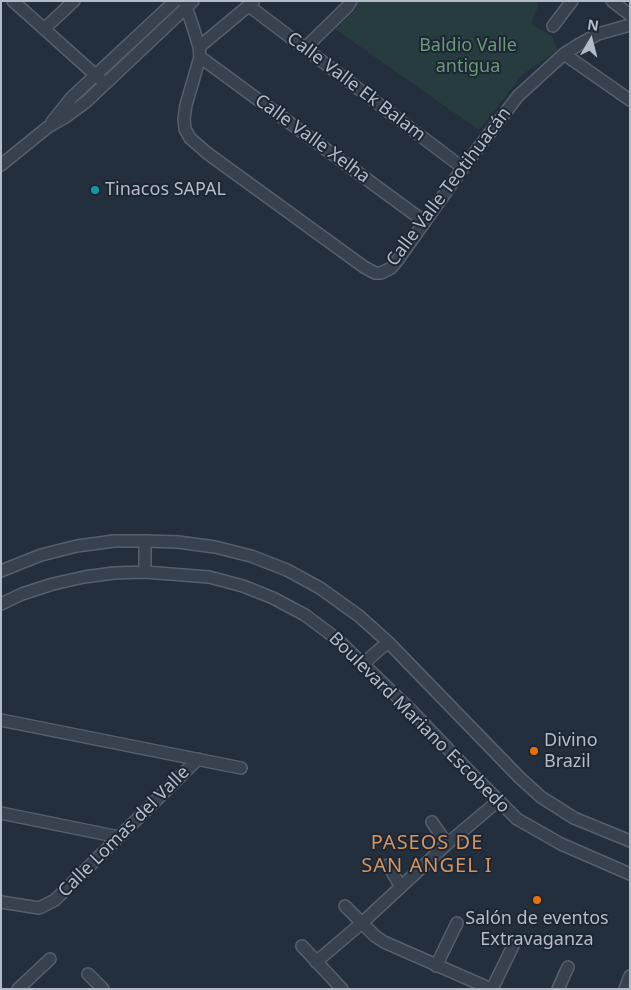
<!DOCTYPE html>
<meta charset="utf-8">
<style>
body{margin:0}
#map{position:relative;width:631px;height:990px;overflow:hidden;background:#242f3e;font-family:"Noto Sans",sans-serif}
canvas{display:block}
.frame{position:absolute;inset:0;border:2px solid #b4bcc9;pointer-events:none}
.north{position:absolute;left:566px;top:15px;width:50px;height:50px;-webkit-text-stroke:4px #1d2633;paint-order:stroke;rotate:8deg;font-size:14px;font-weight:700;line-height:20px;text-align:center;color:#b4bcc9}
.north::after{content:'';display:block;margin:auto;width:18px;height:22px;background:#b4bcc9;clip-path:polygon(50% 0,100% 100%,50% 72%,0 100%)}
</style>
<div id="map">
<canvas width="631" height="990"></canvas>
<div class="frame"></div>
<div class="north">N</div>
</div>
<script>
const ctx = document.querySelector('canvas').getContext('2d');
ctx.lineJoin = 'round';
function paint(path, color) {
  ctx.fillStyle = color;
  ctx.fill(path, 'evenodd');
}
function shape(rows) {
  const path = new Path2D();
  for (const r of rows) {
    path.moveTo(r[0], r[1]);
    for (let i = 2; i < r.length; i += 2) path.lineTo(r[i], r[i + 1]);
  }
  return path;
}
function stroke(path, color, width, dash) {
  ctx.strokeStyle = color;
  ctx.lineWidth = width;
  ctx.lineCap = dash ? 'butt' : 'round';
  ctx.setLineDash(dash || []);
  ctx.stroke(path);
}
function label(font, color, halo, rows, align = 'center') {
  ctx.font = font + ' "Noto Sans",sans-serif';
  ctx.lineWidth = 4;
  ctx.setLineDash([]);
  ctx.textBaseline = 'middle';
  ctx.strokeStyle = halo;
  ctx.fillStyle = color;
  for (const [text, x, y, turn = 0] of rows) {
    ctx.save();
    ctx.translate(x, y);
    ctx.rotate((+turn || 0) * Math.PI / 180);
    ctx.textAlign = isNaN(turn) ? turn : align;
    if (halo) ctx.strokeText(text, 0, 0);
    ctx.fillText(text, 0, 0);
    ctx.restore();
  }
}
const green = shape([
 [357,1,536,1,539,4,531,24,552,36,557,51,523,74,479,130,335,29,356,9]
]);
const minor = shape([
 [13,1,101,80],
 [184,1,193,27,199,47,200,57,186,105,184,119,185,129,190,138,207,153,364,267,375,273,381,273,391,268,397,261,463,168,518,96,564,54,578,45,598,34,630,25],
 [612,1,630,15],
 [249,6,463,168],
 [553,26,572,1],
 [45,28,74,1],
 [199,47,253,2],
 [305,48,348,6,351,1],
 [564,54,630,100],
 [200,57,425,222],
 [52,122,71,98,175,1],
 [1,165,48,127,64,118,87,101,193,1],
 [1,571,41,555,77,546,114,541,145,541,178,542,215,547,251,556,287,570,320,588,359,616,388,642,520,778,541,797,574,818,630,841],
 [145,572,145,541],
 [1,604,22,594,53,584,84,577,114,573,145,572,209,577,243,586,273,598,305,615,337,639,412,711,469,771,517,819,561,844,630,874],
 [364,663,388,642],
 [1,720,241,768],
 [1,813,119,837],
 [432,822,447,844],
 [388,865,401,887],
 [1,902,39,908,55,900,198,759],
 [345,906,375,936,384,942,491,989],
 [302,946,342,989],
 [316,962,363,922,447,844,498,801],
 [436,966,457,923],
 [88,974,103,989],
 [18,989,50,959],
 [492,989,513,946],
 [558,989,568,967],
 [625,989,630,976]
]);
const markers = [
 [95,190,5,"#0f9aa8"],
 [534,751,5,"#e8710a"],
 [537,900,5,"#e8710a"]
];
const parkNames = [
 ["Baldio Valle",468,46],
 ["antigua",468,67]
];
const streetNames = [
 ["Calle Valle Ek Balam",356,87,37],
 ["Calle Valle Xelha",312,139,36],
 ["Calle Valle Teotihuacán",449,187,-53],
 ["Boulevard Mariano Escobedo",419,723,45],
 ["Calle Lomas del Valle",124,832,-45]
];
const poiNames = [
 ["Tinacos SAPAL",105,190],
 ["Divino",544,741],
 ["Brazil",544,762],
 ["Salón de eventos",537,919,"center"],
 ["Extravaganza",537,940,"center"]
];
const quarterNames = [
 ["PASEOS DE",427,843],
 ["SAN ANGEL I",427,866]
];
paint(green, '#263c3f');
stroke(minor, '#565f6c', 14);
stroke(minor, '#38414e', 11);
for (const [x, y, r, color] of markers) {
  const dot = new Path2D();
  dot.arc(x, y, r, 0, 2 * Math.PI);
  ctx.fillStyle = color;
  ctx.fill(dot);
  stroke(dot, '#1d2633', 2);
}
label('18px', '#6b9a76', '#1d2633', parkNames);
label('18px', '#b4bcc9', '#1d2633', streetNames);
label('18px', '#b4bcc9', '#1d2633', poiNames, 'left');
ctx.letterSpacing = '1px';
label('20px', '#d59563', '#1d2633', quarterNames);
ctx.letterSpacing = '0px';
</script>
